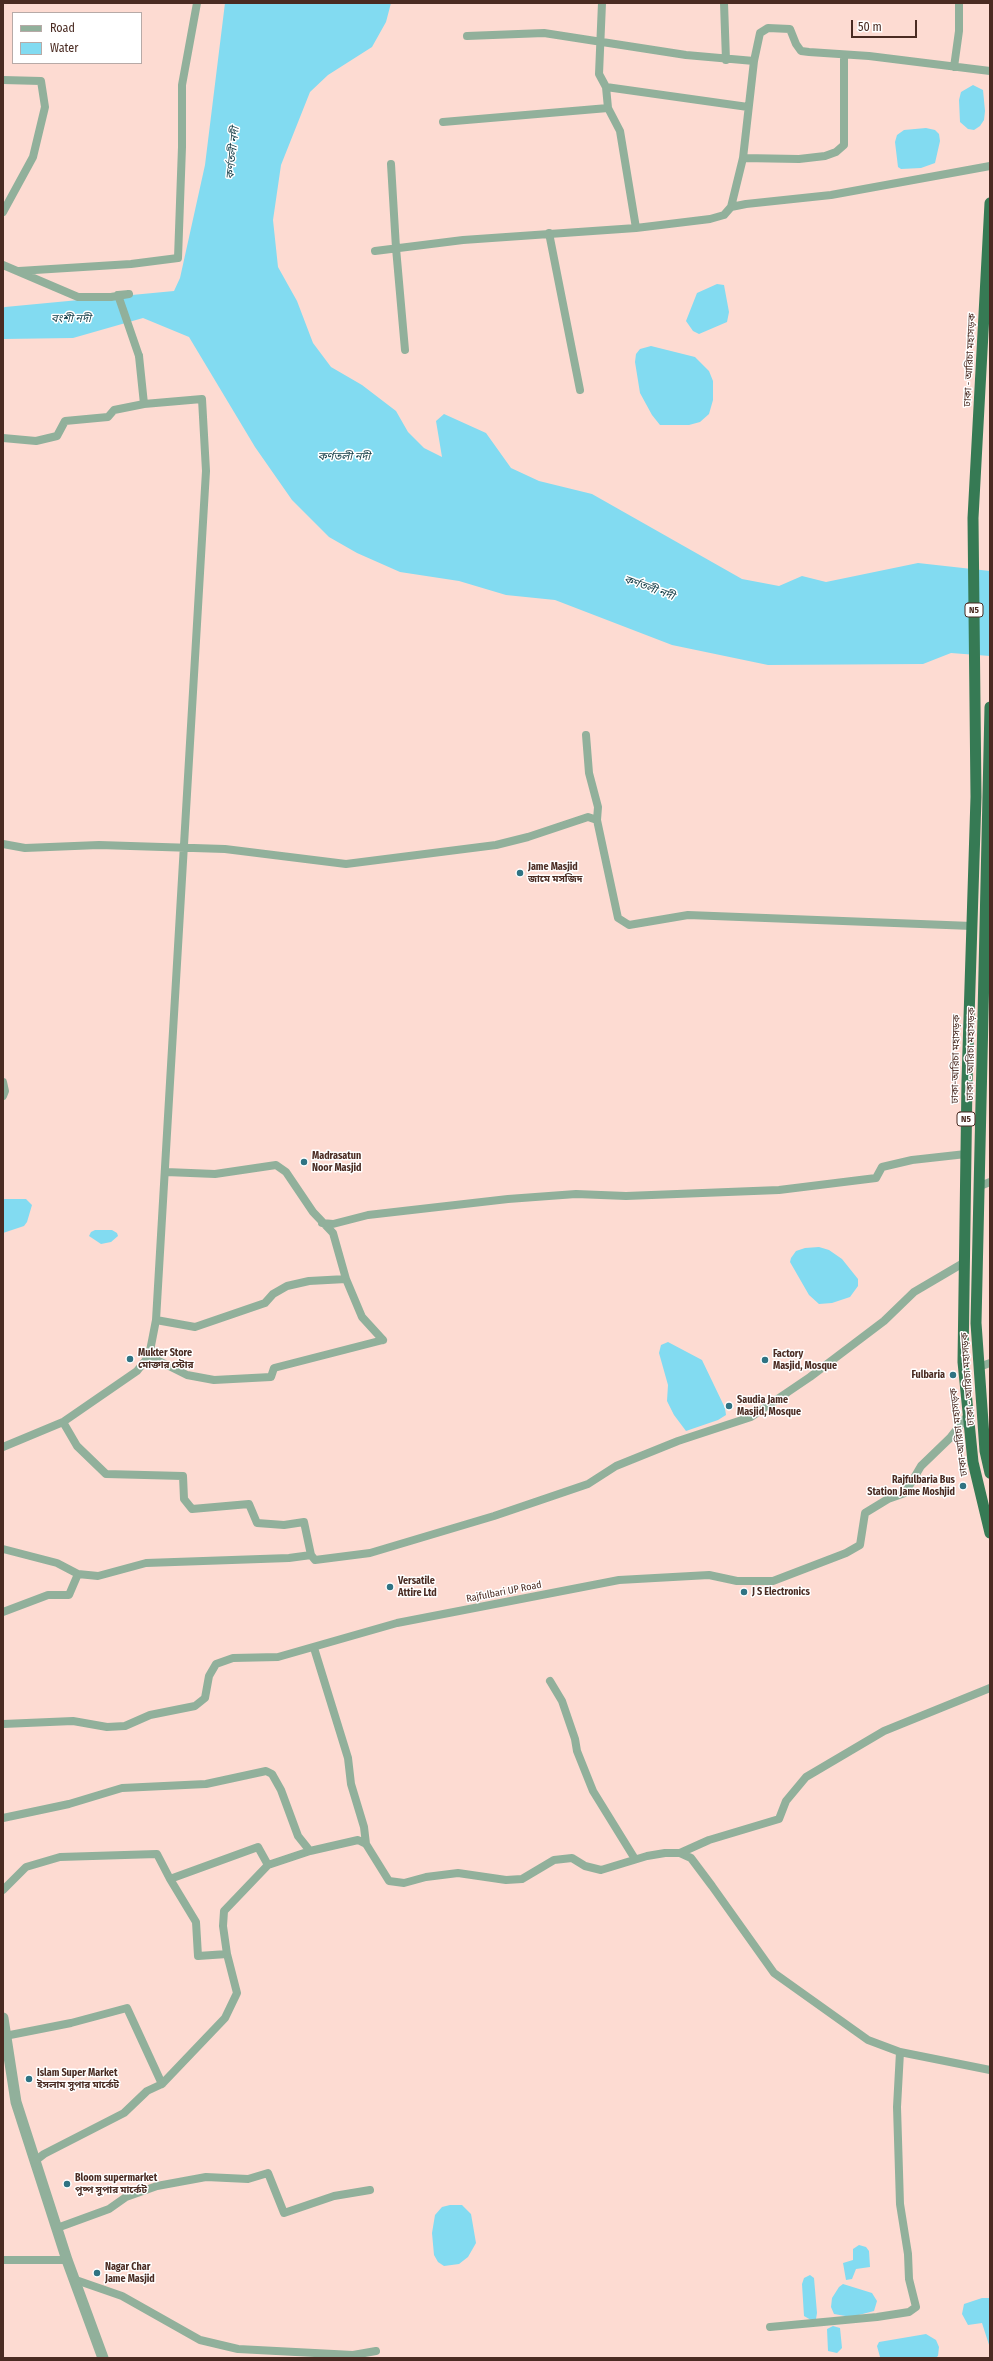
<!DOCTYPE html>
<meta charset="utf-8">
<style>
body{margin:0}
#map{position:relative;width:993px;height:2361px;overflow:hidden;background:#fddbd2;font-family:"Fira Sans Condensed",sans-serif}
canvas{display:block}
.frame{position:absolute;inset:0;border:4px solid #4a2b22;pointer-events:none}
.legend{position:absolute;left:12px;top:12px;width:130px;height:52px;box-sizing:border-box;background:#fff;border:1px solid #b7aaa7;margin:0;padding:5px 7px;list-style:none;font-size:12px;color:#4a2b22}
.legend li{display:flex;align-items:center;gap:8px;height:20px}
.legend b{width:20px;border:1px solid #b7aaa7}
.scale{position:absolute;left:851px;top:20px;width:66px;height:18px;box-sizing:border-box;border:2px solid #4a2b22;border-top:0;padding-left:5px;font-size:12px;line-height:14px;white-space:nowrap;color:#4a2b22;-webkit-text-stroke:3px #fff;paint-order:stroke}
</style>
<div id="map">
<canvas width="993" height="2361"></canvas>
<div class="frame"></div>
<ul class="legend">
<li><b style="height:5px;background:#91b09b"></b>Road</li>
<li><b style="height:11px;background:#82dbf1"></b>Water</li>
</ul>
<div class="scale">50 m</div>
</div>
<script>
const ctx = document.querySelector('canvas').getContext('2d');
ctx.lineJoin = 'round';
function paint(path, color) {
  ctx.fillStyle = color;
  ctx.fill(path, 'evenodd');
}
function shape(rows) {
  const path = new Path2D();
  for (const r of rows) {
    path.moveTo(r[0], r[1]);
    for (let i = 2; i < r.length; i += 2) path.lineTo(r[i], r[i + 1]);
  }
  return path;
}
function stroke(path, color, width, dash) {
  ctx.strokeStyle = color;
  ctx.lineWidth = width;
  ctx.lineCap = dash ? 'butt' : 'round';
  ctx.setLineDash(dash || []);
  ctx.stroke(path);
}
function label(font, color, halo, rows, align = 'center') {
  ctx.font = font + ' "Fira Sans Condensed","Noto Sans Bengali",sans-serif';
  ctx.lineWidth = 3;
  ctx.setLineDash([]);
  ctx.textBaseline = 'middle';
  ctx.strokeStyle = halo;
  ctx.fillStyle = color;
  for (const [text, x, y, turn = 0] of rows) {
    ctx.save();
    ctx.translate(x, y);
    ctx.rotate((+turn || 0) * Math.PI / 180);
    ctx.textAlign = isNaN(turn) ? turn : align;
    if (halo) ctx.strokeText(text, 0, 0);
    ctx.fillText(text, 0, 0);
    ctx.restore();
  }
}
const water = shape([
 [225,3,391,3,386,22,372,47,328,75,310,92,281,165,273,220,278,267,297,301,313,343,331,367,362,385,396,411,408,432,424,448,442,457,436,421,444,414,486,433,511,468,539,481,592,494,742,579,779,586,802,576,826,582,918,563,990,571,990,656,951,653,923,664,768,665,672,645,555,600,506,595,459,581,400,572,357,553,329,537,292,500,255,447,189,337,143,318,73,338,3,339,3,308,5,307,174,291,180,278,205,165],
 [973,85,983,90,985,111,984,120,980,126,974,130,968,129,960,122,959,100,961,92],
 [926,128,935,130,939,134,940,141,935,163,921,168,901,169,898,167,895,142,897,135,904,130],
 [717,284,724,285,729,312,727,322,699,334,693,331,686,321,697,293],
 [651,346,695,357,709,371,713,381,713,400,709,414,700,422,689,425,660,425,652,415,640,393,635,362,636,354,640,349],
 [3,1199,26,1199,32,1205,27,1222,24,1226,3,1233],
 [95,1230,112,1230,117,1233,118,1236,111,1242,101,1244,89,1236,91,1232],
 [819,1247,829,1250,842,1259,858,1279,858,1286,850,1297,832,1303,819,1304,809,1295,790,1262,791,1258,796,1251,805,1248],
 [668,1342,702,1360,725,1408,726,1415,718,1420,686,1431,674,1415,667,1401,668,1385,659,1353,661,1345],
 [450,2205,462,2205,471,2214,476,2243,468,2257,459,2264,444,2266,438,2262,434,2255,432,2233,435,2215,442,2207],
 [859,2245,866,2247,869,2251,870,2267,856,2269,852,2279,846,2280,843,2263,853,2260,853,2249],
 [810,2275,814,2278,817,2313,816,2319,811,2320,804,2316,802,2284,804,2278],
 [843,2284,872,2293,877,2301,874,2311,851,2317,834,2314,831,2307,832,2298,839,2287],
 [982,2298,990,2298,990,2348,982,2323,968,2325,962,2314,964,2304],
 [833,2326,840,2328,842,2348,837,2353,828,2351,827,2329],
 [926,2334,936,2340,939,2347,938,2356,935,2358,880,2357,877,2346,879,2342]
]);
const minor = shape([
 [602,3,599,74,606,87],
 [724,3,726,60],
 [467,36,544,33,686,55,754,61],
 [954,67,959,31,959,3],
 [3,80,41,81,45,107,33,157,3,212],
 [608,108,620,131,636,228],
 [443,122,608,108,606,87,748,107],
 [743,158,799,159,825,156,836,152,844,145,844,56],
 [391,164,396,248,405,350],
 [731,207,743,158,754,61,760,33,768,28,790,29,796,44,801,51,809,52,869,56,990,71],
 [549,233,580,390],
 [375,251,463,240,636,228,710,219,724,215,731,207,746,204,831,195,990,166],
 [3,265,78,297,111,297,129,294,118,295],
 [19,271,131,264,178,258,182,147,182,85,197,3],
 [3,438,36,441,57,436,65,421,108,417,114,410,144,404,139,356],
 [586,735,589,773,598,807,597,820],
 [3,844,25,848,99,845,225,849,346,864,496,845,528,837,588,817,597,820,618,918,629,925,688,915,972,926],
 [3,1082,5,1091,3,1096],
 [166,1172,215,1174,276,1165,286,1172,313,1212,333,1233,346,1279,362,1317,383,1340],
 [980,1186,990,1182],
 [322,1223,333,1224,368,1215,508,1199,576,1194,626,1196,779,1190,876,1178,882,1167,912,1160,966,1154],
 [156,1320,195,1327,265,1303,273,1294,287,1286,309,1281,346,1279],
 [149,1356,187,1375,214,1380,271,1377,274,1368,383,1340],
 [979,1367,990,1363],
 [63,1422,77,1446,106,1474,183,1476,184,1499,192,1509,249,1504,257,1523,284,1525,304,1522,311,1555,315,1560,370,1553,494,1516,588,1484,616,1466,678,1441,751,1417,810,1377,884,1321,914,1292,965,1262],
 [3,1447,63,1422,137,1371,149,1356,156,1320,206,471,202,399,144,404],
 [3,1549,57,1563,78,1574,98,1576,146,1563,289,1558,311,1555],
 [3,1612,48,1595,69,1595,78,1574],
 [314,1648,348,1758,351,1784,364,1827,366,1844],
 [550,1681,562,1701,575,1739,577,1751,593,1791,635,1859],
 [3,1724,73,1721,107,1727,125,1726,150,1715,195,1706,205,1698,209,1676,216,1664,233,1658,278,1657,397,1623,619,1580,709,1575,737,1581,773,1581,846,1553,860,1545,865,1513,888,1499,905,1493,921,1466,950,1438,968,1415],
 [3,1818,69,1804,122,1788,206,1784,266,1771,272,1774,281,1790,298,1836,310,1851],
 [680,1853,709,1840,779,1819,786,1801,806,1777,884,1731,990,1688],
 [3,1890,26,1867,60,1857,157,1854,170,1879],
 [227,1954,198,1956,196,1922,170,1879,258,1847,268,1865],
 [5,2036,71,2023,127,2008,162,2084],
 [35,2161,44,2154,124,2113,147,2091,162,2084,225,2018,237,1993,227,1954,223,1926,224,1911,268,1865,310,1851,358,1840,366,1844,389,1881,404,1883,426,1877,458,1873,506,1880,522,1879,554,1860,572,1858,585,1866,601,1870,647,1856,665,1853,680,1853,691,1858,712,1886,774,1973,868,2040,900,2052,990,2070],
 [57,2228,109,2209,126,2197,157,2186,206,2177,248,2179,268,2173,284,2213,334,2196,370,2190],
 [3,2260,67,2260],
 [73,2279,122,2296,200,2340,238,2349,353,2355,376,2351],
 [770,2327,877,2317,909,2312,916,2307,909,2279,908,2254,900,2204,897,2107,900,2052]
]);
const tertiary = shape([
 [3,2018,16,2102,67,2260,103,2358]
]);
const trunk = shape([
 [990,203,973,518,976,797,967,1081,963,1362,973,1462,990,1533],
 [990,707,976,1323,985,1451,990,1473]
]);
const minorBridge = shape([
 [118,295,139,356]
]);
const markers = [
 [520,873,4,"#2f7383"],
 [304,1162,4,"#2f7383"],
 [130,1359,4,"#2f7383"],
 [765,1360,4,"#2f7383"],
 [953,1375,4,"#2f7383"],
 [729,1406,4,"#2f7383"],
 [963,1486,4,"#2f7383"],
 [390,1587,4,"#2f7383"],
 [744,1592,4,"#2f7383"],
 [29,2079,4,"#2f7383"],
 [67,2184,4,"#2f7383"],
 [97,2273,4,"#2f7383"]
];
const shields = [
 [974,610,18],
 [966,1119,18]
];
const shieldNames = [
 ["N5",974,610],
 ["N5",966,1119]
];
const streetNames = [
 ["ঢাকা - আরিচা মহাসড়ক",970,360,-87],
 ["ঢাকা - আরিচা মহাসড়ক",971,1054,-89],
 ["ঢাকা-আরিচা মহাসড়ক",956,1059,-89],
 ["ঢাকা - আরিচা মহাসড়ক",968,1379,-94],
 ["ঢাকা-আরিচা মহাসড়ক",959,1432,-97],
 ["Rajfulbari UP Road",504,1592,-11]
];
const poiNames = [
 ["Jame Masjid",528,867],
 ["জামে মসজিদ",528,879],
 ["Madrasatun",312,1156],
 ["Noor Masjid",312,1168],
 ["Mukter Store",138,1353],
 ["মোক্তার স্টোর",138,1365],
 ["Factory",773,1354],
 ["Masjid, Mosque",773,1366],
 ["Fulbaria",945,1375,"right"],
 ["Saudia Jame",737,1400],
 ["Masjid, Mosque",737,1412],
 ["Rajfulbaria Bus",955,1480,"right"],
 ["Station Jame Moshjid",955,1492,"right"],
 ["Versatile",398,1581],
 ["Attire Ltd",398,1593],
 ["J S Electronics",752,1592],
 ["Islam Super Market",37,2073],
 ["ইসলাম সুপার মার্কেট",37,2085],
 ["Bloom supermarket",75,2178],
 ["পুষ্প সুপার মার্কেট",75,2190],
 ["Nagar Char",105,2267],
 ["Jame Masjid",105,2279]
];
const waterNames = [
 ["কর্ণতলী নদী",233,153,-84],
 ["বংশী নদী",71,319],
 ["কর্ণতলী নদী",344,457],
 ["কর্ণতলী নদী",649,588,20]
];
paint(water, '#82dbf1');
stroke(minor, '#91b09b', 8);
stroke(tertiary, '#91b09b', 11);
stroke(trunk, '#367a54', 11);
stroke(minorBridge, '#91b09b', 8);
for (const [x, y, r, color] of markers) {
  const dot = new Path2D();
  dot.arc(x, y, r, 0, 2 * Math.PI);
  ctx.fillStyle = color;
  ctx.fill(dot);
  stroke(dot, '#fff', 1.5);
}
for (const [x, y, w] of shields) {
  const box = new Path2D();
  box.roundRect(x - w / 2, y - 7, w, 14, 3);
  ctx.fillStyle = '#fff';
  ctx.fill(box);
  stroke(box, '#4a2b22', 1);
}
label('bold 9px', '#4a2b22', null, shieldNames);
label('10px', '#4a2b22', '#fff', streetNames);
label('bold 10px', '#4a2b22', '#fff', poiNames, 'left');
label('italic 11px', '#113b45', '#fff', waterNames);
</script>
